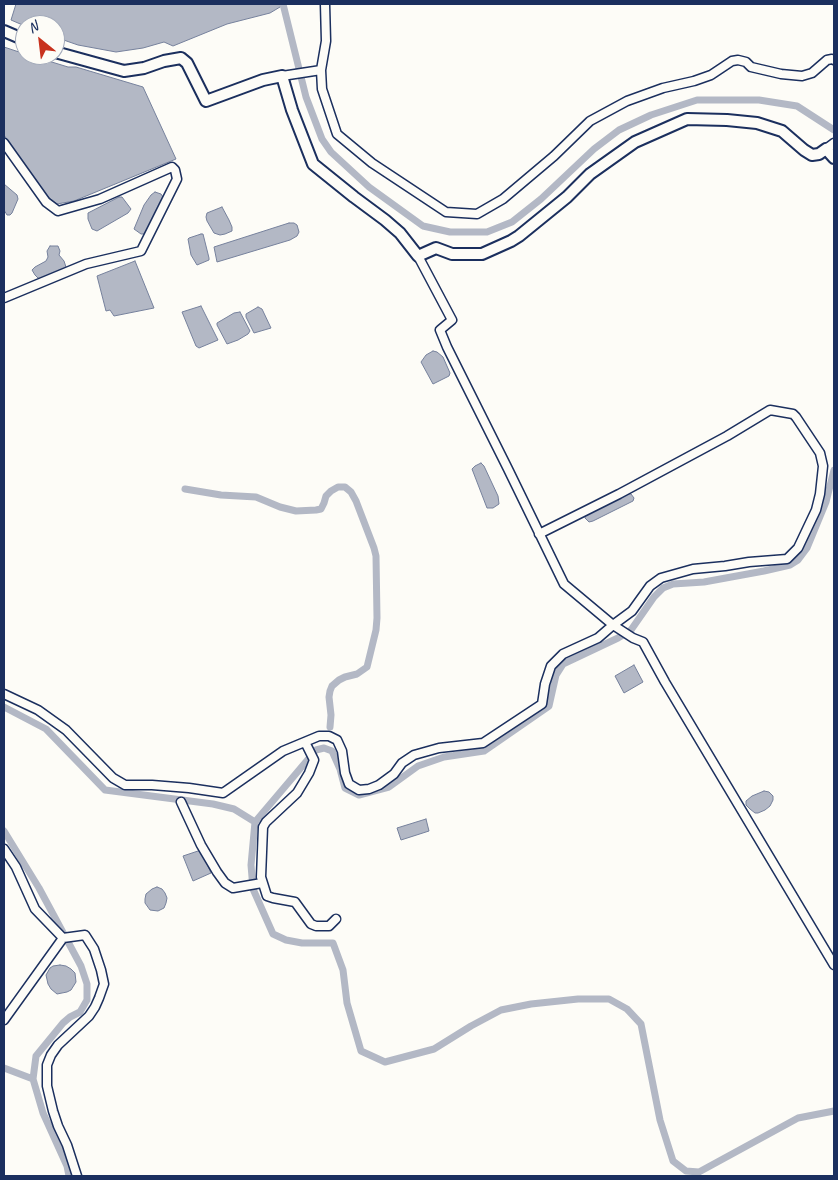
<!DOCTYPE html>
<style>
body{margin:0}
#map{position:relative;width:838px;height:1180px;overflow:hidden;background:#fdfcf7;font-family:Caveat,sans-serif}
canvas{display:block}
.frame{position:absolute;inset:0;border:5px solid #1b2f5e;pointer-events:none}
.north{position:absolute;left:15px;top:15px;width:50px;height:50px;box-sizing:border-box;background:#fdfcf7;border:1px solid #a3aaba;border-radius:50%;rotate:331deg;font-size:14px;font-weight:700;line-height:20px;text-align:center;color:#1b2f5e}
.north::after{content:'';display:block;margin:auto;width:18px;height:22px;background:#c8321e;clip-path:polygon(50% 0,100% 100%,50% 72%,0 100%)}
</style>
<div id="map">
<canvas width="838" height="1180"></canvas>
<div class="frame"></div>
<div class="north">N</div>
</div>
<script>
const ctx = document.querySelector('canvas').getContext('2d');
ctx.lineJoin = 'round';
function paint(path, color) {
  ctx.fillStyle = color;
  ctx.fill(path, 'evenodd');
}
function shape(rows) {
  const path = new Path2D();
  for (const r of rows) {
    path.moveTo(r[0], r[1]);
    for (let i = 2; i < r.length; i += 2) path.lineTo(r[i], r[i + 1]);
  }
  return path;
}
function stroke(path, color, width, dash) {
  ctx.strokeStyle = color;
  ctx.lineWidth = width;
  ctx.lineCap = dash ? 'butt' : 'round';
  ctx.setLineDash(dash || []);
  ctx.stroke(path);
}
const water = shape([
 [16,4,285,4,270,13,227,24,173,46,164,42,143,48,116,52,78,45,55,37,55,25,25,26,11,20,16,4],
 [4,47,25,54,25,55,29,55,68,67,76,67,143,87,176,159,74,201,57,204,46,195,34,180,4,135,4,47],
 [4,184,17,195,18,199,12,213,10,215,7,215,4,210,4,184],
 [155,192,161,194,163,197,152,221,146,231,144,234,141,234,134,229,144,205,151,195,155,192],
 [119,197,122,197,131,209,128,213,97,231,92,229,88,219,88,213,119,197],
 [222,207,229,220,232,227,232,231,225,234,220,235,214,233,207,221,206,217,207,213,222,207],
 [289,223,294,223,297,225,299,232,297,236,290,240,217,262,214,247,289,223],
 [201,234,203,234,209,258,209,260,197,265,191,255,188,239,189,238,201,234],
 [50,246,58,246,60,251,59,255,64,261,66,267,66,269,41,279,38,278,35,275,32,270,35,267,46,261,48,257,47,251,50,246],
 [135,261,154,308,114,316,110,310,106,311,97,276,135,261],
 [201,306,218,340,199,348,196,346,182,312,201,306],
 [258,307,262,309,271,328,254,333,246,317,246,314,258,307],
 [240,312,250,331,248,334,238,340,227,344,217,325,217,323,234,313,240,312],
 [433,351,437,352,443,357,450,373,449,376,433,384,421,362,426,355,433,351],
 [481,463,484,466,498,496,499,504,493,508,487,508,472,469,475,466,481,463],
 [627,493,631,494,634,498,633,501,593,521,589,522,585,518,585,515,627,493],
 [634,665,643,682,624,693,615,676,634,665],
 [764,791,769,792,773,796,773,800,770,806,765,810,758,813,755,813,750,809,746,805,746,801,752,796,764,791],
 [426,819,429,831,401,840,397,828,426,819],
 [201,850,211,873,193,881,183,856,201,850],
 [157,887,162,889,165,893,167,898,166,903,164,908,158,911,150,910,145,903,145,899,146,894,152,889,157,887],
 [60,965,66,966,71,969,75,973,76,982,71,990,67,992,57,994,51,989,48,984,46,975,50,968,53,966,60,965]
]);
const canal = shape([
 [283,4,306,97,322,139,331,152,369,187,423,226,450,232,487,232,512,222,541,199,594,149,619,130,651,115,697,100,759,100,797,106,834,130],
 [834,470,826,502,807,548,798,560,790,565,764,571,704,582,673,584,663,588,654,597,631,630,618,638,563,664,556,675,549,706,484,751,444,757,418,766,389,787,359,795,345,788,340,769,332,751,324,748,316,750,255,822,251,865,253,889,273,934,286,940,302,943,333,943,343,970,347,1003,361,1051,385,1062,434,1049,471,1026,501,1010,531,1004,578,999,609,999,627,1009,641,1024,660,1120,673,1161,686,1171,699,1172,798,1118,834,1111],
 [185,489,221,495,256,497,280,507,296,511,316,510,321,509,324,503,326,496,331,491,338,487,345,487,351,492,356,501,374,548,376,556,377,618,376,630,367,667,357,674,345,677,339,680,332,686,330,691,329,697,331,715,330,727],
 [4,707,46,729,105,790,213,804,234,809,255,822],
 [4,831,39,888,81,966,87,984,87,1000,80,1012,70,1017,63,1023,36,1056,33,1079],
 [4,1068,33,1079,43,1113,67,1166,69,1176]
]);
const street = shape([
 [325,4,326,41,321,70,322,89,337,134,372,163,446,212,477,214,503,199,554,156,590,121,627,101,663,88,694,81,711,75,732,61,738,60,746,62,751,67,781,74,802,76,812,73,827,60,832,59,834,60],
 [282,76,321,70],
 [4,143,46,202,58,211,100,199,172,167,175,170,177,179,141,251,86,264,4,298],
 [826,149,834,143],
 [418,256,452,320,440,330,447,347,508,469,564,584,613,625,633,638,643,642,665,682,834,965],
 [4,694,38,710,66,730,113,778,125,785,152,785,189,788,223,793,283,751,319,736,329,736,337,740,342,751,345,773,349,784,359,790,369,789,379,785,394,774,402,763,414,755,439,748,483,743,542,704,545,684,551,666,563,654,598,638,613,625,632,611,650,586,661,578,693,569,725,566,749,562,787,559,798,548,816,510,820,494,823,466,820,453,796,417,793,414,770,410,727,436,619,494,539,534],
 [305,742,314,760,309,773,297,793,266,822,263,827,261,877,267,896,273,898,295,902,311,924,316,926,329,926,336,919],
 [181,802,201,845,217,872,225,883,233,888,262,883],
 [4,849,16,867,35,909,63,938],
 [4,1020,63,938,85,935,94,949,101,970,104,984,99,998,95,1007,89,1016,58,1045,51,1055,47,1065,47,1086,53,1111,58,1126,67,1145,77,1176]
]);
const secondary = shape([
 [4,31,25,40],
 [55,52,124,71,144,68,164,61,181,58,187,63,206,101,263,80,282,76,292,110,313,164,354,197,385,220,400,233,418,256,436,248,452,254,482,254,511,241,519,236,567,197,590,174,635,142,687,119,727,120,757,123,782,131,804,150,812,155,819,154,826,149,834,158]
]);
paint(water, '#b3b8c5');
stroke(water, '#76819c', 1);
stroke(canal, '#b3b8c5', 7);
stroke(street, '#1b2f5e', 11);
stroke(secondary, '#1b2f5e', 14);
stroke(street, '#fdfcf7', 8);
stroke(secondary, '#fdfcf7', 10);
</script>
